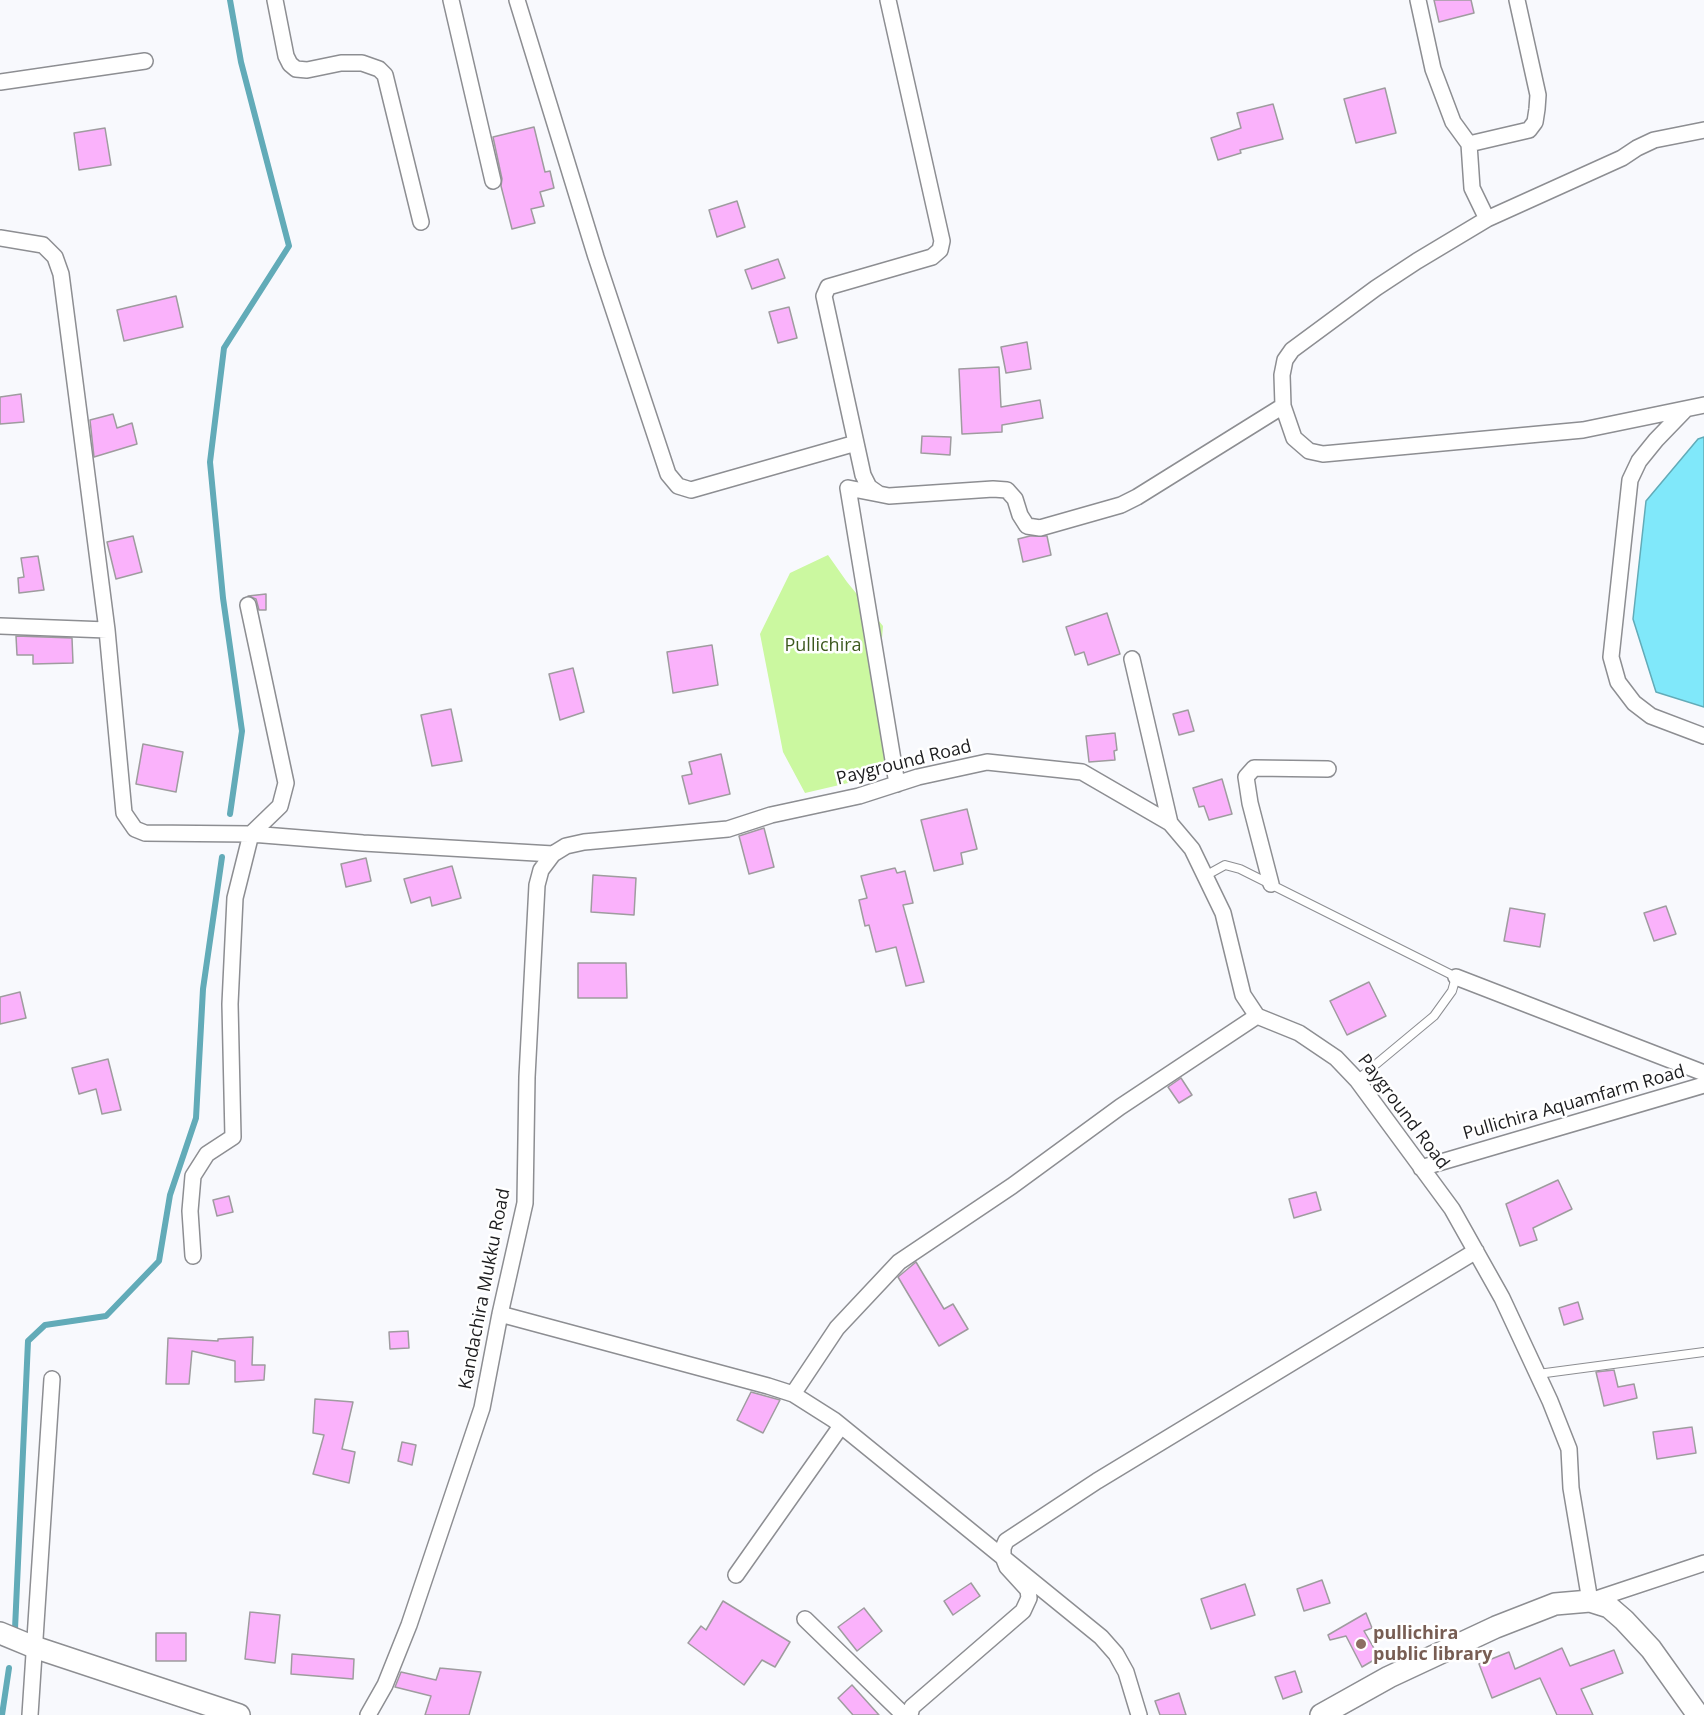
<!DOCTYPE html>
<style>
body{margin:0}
canvas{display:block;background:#f8f9fd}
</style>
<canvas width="1704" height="1715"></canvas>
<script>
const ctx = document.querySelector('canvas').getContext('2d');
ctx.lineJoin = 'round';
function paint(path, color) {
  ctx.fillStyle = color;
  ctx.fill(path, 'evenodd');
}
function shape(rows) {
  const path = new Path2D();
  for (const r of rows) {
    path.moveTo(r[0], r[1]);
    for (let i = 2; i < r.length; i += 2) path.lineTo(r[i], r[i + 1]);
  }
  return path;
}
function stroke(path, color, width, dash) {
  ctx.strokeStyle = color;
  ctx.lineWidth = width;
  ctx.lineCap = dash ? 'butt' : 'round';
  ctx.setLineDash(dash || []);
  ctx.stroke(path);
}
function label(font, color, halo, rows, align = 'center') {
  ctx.font = font + ' "Open Sans",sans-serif';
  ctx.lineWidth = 5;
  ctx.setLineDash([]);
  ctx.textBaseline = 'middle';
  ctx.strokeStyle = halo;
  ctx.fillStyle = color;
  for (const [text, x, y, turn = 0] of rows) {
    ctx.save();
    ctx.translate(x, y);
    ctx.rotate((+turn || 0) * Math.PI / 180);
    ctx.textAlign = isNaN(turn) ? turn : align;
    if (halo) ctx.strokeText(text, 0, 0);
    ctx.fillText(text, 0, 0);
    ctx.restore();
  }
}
const green = shape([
 [828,555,847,582,883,626,880,663,887,768,848,783,805,793,783,752,760,634,790,573]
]);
const water = shape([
 [1704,437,1704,707,1656,692,1633,619,1646,501,1698,439,1704,437]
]);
const stream = shape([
 [230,814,242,731,223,598,210,462,224,348,289,246,241,62,230,0],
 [15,1629,28,1341,45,1325,106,1316,159,1261,170,1195,196,1118,203,989,222,857],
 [2,1715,9,1668]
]);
const building = shape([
 [1434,0,1471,0,1474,13,1439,22,1434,0],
 [1385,88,1396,133,1356,143,1344,99,1385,88],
 [1273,104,1283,139,1240,150,1241,153,1218,160,1211,138,1241,128,1237,113,1273,104],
 [534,127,545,172,550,171,554,188,540,192,544,206,531,209,535,223,512,229,501,186,502,179,493,137,534,127],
 [105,128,111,165,79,170,74,133,105,128],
 [737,201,745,227,717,237,709,210,737,201],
 [778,259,785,278,752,289,745,270,778,259],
 [176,296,183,327,124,341,117,310,176,296],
 [789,307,797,338,778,343,769,312,789,307],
 [1027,342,1031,369,1006,373,1001,347,1027,342],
 [999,367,1001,407,1040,400,1043,418,1002,425,1002,432,962,434,959,369,999,367],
 [21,394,24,422,0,424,0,397,21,394],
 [113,414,117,428,132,423,137,444,94,457,90,420,113,414],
 [922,436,951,437,950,455,921,453,922,436],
 [133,536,142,572,116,579,107,542,133,536],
 [1030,536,1047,536,1051,555,1023,562,1018,539,1030,536],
 [38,556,44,590,19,593,18,578,24,577,21,558,38,556],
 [266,594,266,610,259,610,256,599,248,596,266,594],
 [1107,613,1120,654,1088,665,1084,652,1075,655,1066,627,1107,613],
 [16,636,72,638,73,663,33,664,33,655,17,655,16,636],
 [712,645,718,685,673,693,667,652,712,645],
 [573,668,584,712,560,720,549,674,573,668],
 [451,709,462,761,432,766,421,715,451,709],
 [1188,710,1194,731,1179,735,1173,714,1188,710],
 [1115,733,1117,750,1114,751,1115,760,1089,762,1086,736,1115,733],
 [143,744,183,752,176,792,136,784,143,744],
 [721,754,730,794,689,804,682,776,692,774,689,762,721,754],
 [1222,779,1232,814,1209,820,1204,806,1199,807,1193,788,1222,779],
 [967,809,977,849,961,853,963,864,934,871,921,820,967,809],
 [764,828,774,867,749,874,739,836,764,828],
 [366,858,371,881,346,887,341,864,366,858],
 [452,866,461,898,432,906,430,897,411,903,404,879,452,866],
 [895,868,897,873,905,871,913,903,903,905,924,982,906,986,896,947,876,952,869,925,865,926,859,900,867,898,861,876,895,868],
 [593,875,636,878,634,915,591,912,593,875],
 [1666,906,1676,934,1654,941,1644,913,1666,906],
 [1510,908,1545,914,1540,947,1504,941,1510,908],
 [578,963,626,963,627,998,578,998,578,963],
 [1369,982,1386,1016,1347,1035,1330,1001,1369,982],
 [20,992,26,1018,0,1024,0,997,20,992],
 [108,1059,121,1110,102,1114,96,1089,79,1094,72,1068,108,1059],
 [1181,1078,1192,1095,1179,1103,1168,1087,1181,1078],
 [1558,1180,1572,1209,1533,1228,1537,1240,1520,1246,1506,1204,1558,1180],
 [1316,1192,1321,1210,1294,1218,1289,1199,1316,1192],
 [229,1196,233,1212,217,1216,213,1200,229,1196],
 [916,1262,944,1309,953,1304,968,1329,939,1346,898,1277,916,1262],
 [1578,1302,1583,1319,1564,1325,1559,1308,1578,1302],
 [408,1331,409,1348,390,1349,389,1332,408,1331],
 [253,1337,252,1365,265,1365,264,1380,235,1382,235,1361,192,1351,189,1384,166,1384,168,1338,218,1341,218,1339,253,1337],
 [1614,1370,1618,1387,1634,1384,1637,1398,1604,1406,1596,1372,1614,1370],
 [751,1392,780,1400,763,1433,737,1420,751,1392],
 [315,1399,353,1402,342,1449,355,1452,349,1483,313,1474,324,1435,313,1433,315,1399],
 [1692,1427,1696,1453,1657,1459,1653,1432,1692,1427],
 [402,1442,416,1445,412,1465,398,1461,402,1442],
 [1322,1580,1330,1603,1304,1611,1297,1589,1322,1580],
 [971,1583,980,1596,953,1615,944,1601,971,1583],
 [1245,1584,1255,1615,1211,1629,1201,1599,1245,1584],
 [723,1601,790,1642,775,1667,762,1660,744,1685,688,1643,701,1626,706,1630,723,1601],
 [864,1608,882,1631,857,1651,838,1627,864,1608],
 [250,1612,280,1615,275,1663,245,1659,250,1612],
 [1366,1613,1372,1628,1364,1631,1379,1657,1362,1667,1346,1636,1330,1640,1328,1635,1366,1613],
 [156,1633,186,1633,186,1661,156,1661,156,1633],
 [1562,1648,1570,1666,1614,1650,1623,1673,1581,1689,1593,1715,1557,1715,1540,1678,1492,1698,1479,1664,1509,1652,1515,1669,1562,1648],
 [292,1654,354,1659,353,1679,291,1674,292,1654],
 [440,1668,481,1672,469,1715,425,1715,431,1696,395,1687,401,1672,436,1680,440,1668],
 [1295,1671,1302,1692,1283,1699,1275,1677,1295,1671],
 [852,1685,879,1715,853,1715,838,1698,852,1685],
 [1179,1693,1186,1715,1160,1715,1155,1701,1179,1693]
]);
const service = shape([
 [1205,876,1225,865,1240,869,1456,977,1452,991,1434,1016,1357,1080],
 [1538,1374,1704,1352]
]);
const minor = shape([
 [275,0,286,56,290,64,296,69,307,70,341,63,362,63,379,69,385,75,421,222],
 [451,0,493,181],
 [517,0,596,257,668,474,678,486,691,490,856,443],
 [888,0,942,241,940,250,932,257,828,287,824,296,863,475,869,487,879,494,889,496,993,489,1007,490,1015,499,1020,515,1027,526,1040,528,1121,505,1137,497,1283,406],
 [1418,0,1433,69,1453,122,1469,144],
 [0,82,145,61],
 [1704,130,1654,140,1637,148,1622,158,1487,219,1417,261,1376,288,1292,350,1285,360,1282,375,1283,406,1294,438,1309,451,1323,454,1583,430,1704,405],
 [1487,219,1472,188,1469,144,1529,130,1535,122,1537,109,1538,95,1517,0],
 [0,238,43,245,55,257,61,274,107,630,124,813,135,829,145,833,251,834,363,843,553,854],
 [1685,410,1656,440,1639,461,1630,480,1611,657,1618,682,1634,703,1651,716,1704,736],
 [879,494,848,488,897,784],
 [0,626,107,630],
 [1132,659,1170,823],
 [1271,884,1250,803,1246,777,1254,768,1328,769],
 [1456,977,1704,1073],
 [1421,1168,1704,1085],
 [193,1256,190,1211,193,1176,207,1154,233,1137,230,1004,235,898,251,834,280,806,286,783,248,605],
 [500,1314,768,1386,793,1394,834,1420,1101,1637,1116,1654,1126,1672,1139,1715],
 [793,1394,837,1328,899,1262,1012,1186,1120,1107,1257,1016],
 [736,1575,841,1426],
 [805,1619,904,1715],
 [30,1715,52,1379],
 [368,1715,385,1685,409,1625,482,1408,500,1314,525,1203,527,1077,537,885,541,870,553,854,566,846,584,842,728,829,771,815,859,796,918,777,987,762,1082,772,1170,823,1192,849,1223,913,1243,995,1257,1016,1299,1033,1336,1058,1357,1080,1452,1209,1502,1298,1550,1401,1569,1449,1571,1488,1590,1601,1704,1563],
 [910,1715,912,1707,1023,1611,1029,1598,1028,1590,1007,1567,1003,1557,1003,1548,1006,1541,1097,1481,1476,1251]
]);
const secondary = shape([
 [0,1633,34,1647,239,1715],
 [1321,1715,1389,1677,1496,1627,1555,1604,1590,1601,1609,1607,1624,1620,1651,1649,1698,1715]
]);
const markers = [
 [1361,1644,6,"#8d6e63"]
];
const parkNames = [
 ["Pullichira",823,646]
];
const streetNames = [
 ["Payground Road",904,763,-14],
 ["Pullichira Aquamfarm Road",1574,1103,-16],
 ["Payground Road",1403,1112,53],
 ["Kandachira Mukku Road",485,1289,-79]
];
const educationNames = [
 ["pullichira",1373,1634],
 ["public library",1373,1655]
];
paint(green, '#cbf8a0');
paint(water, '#80e8fa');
stroke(water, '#62abb8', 1.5);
stroke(stream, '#62abb8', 6);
paint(building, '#fab2fb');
stroke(building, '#9f9c9f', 1.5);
stroke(service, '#8d8e92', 10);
stroke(minor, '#8d8e92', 18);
stroke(secondary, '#8d8e92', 24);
stroke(service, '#fff', 8);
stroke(minor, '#fff', 15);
stroke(secondary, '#fff', 21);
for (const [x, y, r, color] of markers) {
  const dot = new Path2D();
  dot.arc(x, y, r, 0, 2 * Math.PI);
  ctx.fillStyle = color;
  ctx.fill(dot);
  stroke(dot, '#fff', 2);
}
label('18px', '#3d591e', '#fff', parkNames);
label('18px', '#1c1c1e', '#fff', streetNames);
label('bold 18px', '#785e54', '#fff', educationNames, 'left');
</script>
